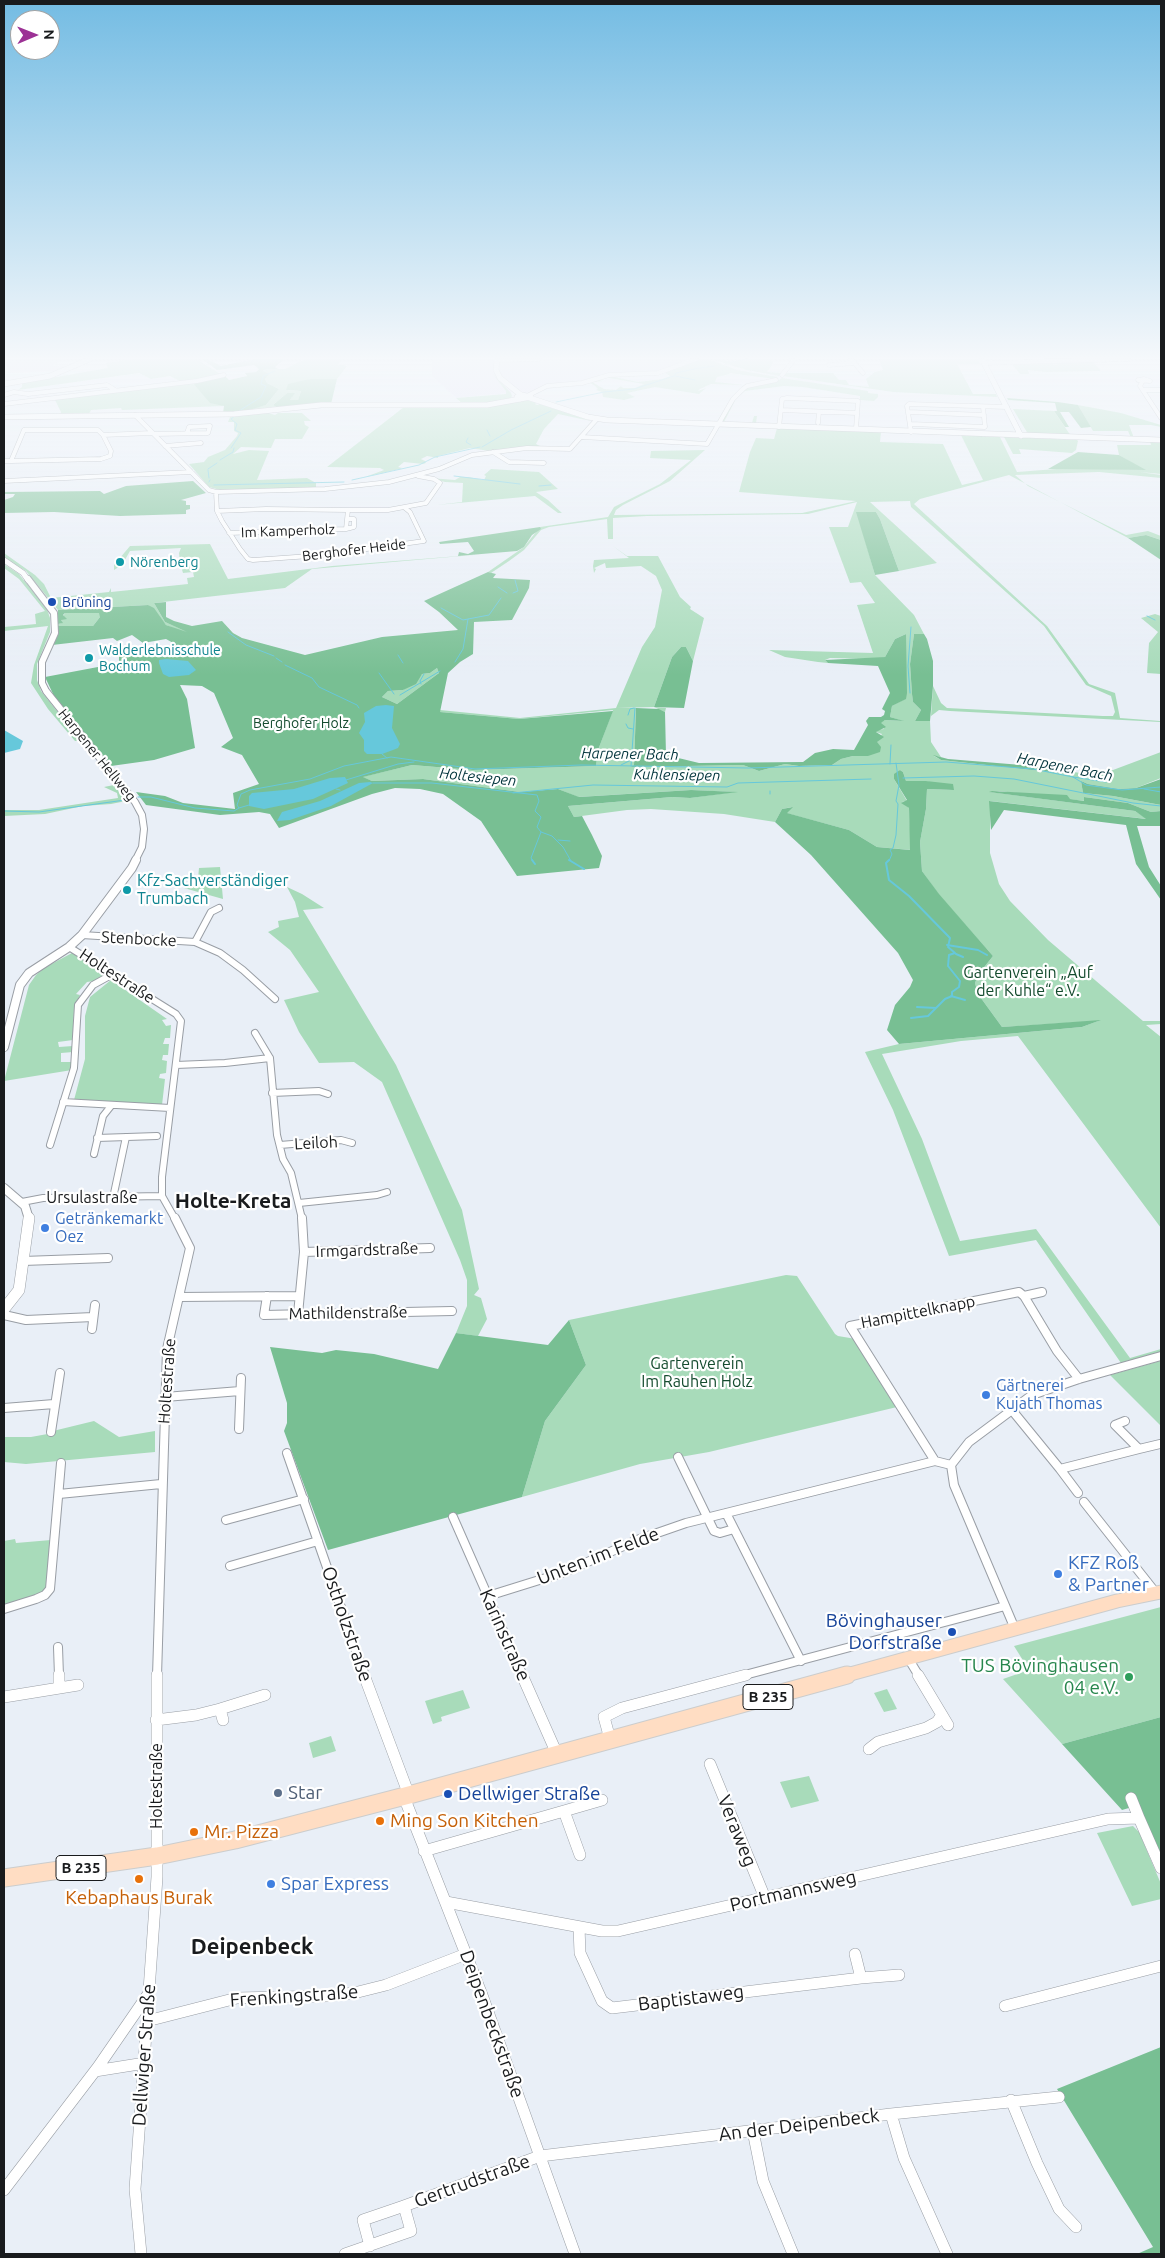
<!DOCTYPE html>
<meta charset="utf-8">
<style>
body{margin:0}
#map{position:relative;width:1165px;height:2258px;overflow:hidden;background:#e9eff7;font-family:Ubuntu,sans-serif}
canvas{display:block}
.frame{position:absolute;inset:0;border:5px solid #191b1d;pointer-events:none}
.north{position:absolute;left:10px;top:10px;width:50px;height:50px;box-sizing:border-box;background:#fff;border:1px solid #a3a4a5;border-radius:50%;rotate:89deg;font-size:14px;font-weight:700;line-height:20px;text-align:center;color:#191b1d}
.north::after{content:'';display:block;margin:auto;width:18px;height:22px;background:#9c3295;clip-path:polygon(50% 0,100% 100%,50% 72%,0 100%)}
</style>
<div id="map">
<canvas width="1165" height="2258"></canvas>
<div class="frame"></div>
<div class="north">N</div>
</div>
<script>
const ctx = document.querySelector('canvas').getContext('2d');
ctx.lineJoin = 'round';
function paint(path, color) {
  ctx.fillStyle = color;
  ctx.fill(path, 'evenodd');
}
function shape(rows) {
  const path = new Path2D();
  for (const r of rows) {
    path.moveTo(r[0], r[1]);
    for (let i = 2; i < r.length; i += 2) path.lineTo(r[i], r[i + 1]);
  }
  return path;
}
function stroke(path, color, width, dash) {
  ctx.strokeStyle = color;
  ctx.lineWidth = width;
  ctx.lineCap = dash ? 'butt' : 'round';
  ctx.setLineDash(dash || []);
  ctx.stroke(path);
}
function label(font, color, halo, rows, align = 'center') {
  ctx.font = font + ' Ubuntu,sans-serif';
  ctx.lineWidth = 4.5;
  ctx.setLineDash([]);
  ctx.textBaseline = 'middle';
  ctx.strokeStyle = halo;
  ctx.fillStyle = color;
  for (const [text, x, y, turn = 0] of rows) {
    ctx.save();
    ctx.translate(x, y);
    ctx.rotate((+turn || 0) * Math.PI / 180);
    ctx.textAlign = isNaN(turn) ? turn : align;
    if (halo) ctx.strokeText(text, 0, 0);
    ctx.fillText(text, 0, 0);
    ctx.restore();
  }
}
const industrial = shape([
 [432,359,692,359,656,372,603,375,582,381,556,384,527,394,520,392,456,398,432,376]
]);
const education = shape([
 [4,359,64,359,53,365,65,367,54,371,8,373,7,366,4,366]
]);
const green = shape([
 [134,359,196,359,222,375,182,382,170,376,151,379,139,373,18,390,22,387,22,383,108,368,106,363],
 [305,359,343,359,338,364,347,366,337,379,310,379,286,390,301,391,298,400,290,400,292,397,287,393,273,405,276,407,251,409,266,405,279,389,267,383,265,379,268,374,262,372,266,369,285,369],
 [699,359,708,359,737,370,778,377,775,379,729,373,730,374,717,377,715,382,744,385,711,384,700,389,698,391,706,388,699,394,655,387,627,393,635,397,624,400,603,397,602,392,596,390,598,389,594,385,590,383,598,380,604,381,592,382,604,389,616,390,621,386,623,388,635,388,644,384,603,377,610,376,638,382,662,379,670,376,665,373],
 [712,359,723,359,731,362,746,359,773,359,772,365,767,372,782,373,779,376,747,370],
 [879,359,978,359,980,364,957,364,973,394,996,394,997,397,893,392,783,376,786,373,833,373,839,380,846,380,849,385,869,387,866,379,875,372,883,370],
 [1093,362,1101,371,1045,372,1028,370,1029,374,1020,374,1012,364,1052,363,1054,365,1057,365,1055,363],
 [492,373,511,393,512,396,510,399,494,403,463,404,456,398,506,394,506,391],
 [782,378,868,391,868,393,878,394,878,397,874,401,860,400,860,396,803,387,784,386,745,391,736,399,724,422,752,423,754,416,757,416,756,423,764,423,721,422,734,399,748,387,779,380],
 [192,383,224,406,122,410,121,408,91,410,89,414,60,415,61,412,54,398],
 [527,400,537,403,535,404,537,405,540,404,591,421,558,414,544,429,536,444,542,447,489,451,470,448,438,456,438,458,427,456,421,459,425,461,426,463,423,464,404,462,398,467,402,468,400,469,365,477,384,470,380,468,327,467,404,407,446,407],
 [1078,405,1121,413,1161,425,1161,427,1151,425,1129,425,1134,438,1131,438,1128,431,1093,431],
 [1013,409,1054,411,1071,436,1028,434],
 [268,413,275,415,278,413,302,413,311,421,304,421,305,425,309,427,302,439,275,439,271,448,241,447,233,454,249,450,269,451,257,480,307,478,316,483,316,488,224,491,209,487,189,464,204,462,208,457,225,450,237,436,238,433,234,431,234,422,228,422,230,417],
 [777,428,881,432,880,442,943,444,962,485,983,480,961,435,1000,437,1017,472,1069,468,1144,470,1119,455,1117,445,1151,445,1150,441,1161,442,1161,474,1140,472,1161,475,1161,478,1099,472,1015,475,1028,486,1126,535,1148,531,1161,536,1161,540,1146,535,1128,538,1009,475,920,499,914,504,1047,626,1089,684,1115,693,1120,718,1160,721,1161,683,1161,722,950,711,939,710,931,716,933,686,941,703,947,708,1103,716,1113,716,1115,712,1111,696,1086,685,1044,626,911,507,910,501,870,502,937,563,899,571,880,519,876,512,857,512,875,575,914,615,924,634,914,634,910,664,912,694,913,702,921,710,915,721,930,721,931,742,941,757,934,756,941,760,1059,773,1057,769,1097,776,1161,752,1161,778,1136,788,1119,789,1088,784,1081,781,1083,793,1113,796,1161,805,1161,811,1151,812,1128,803,1084,797,1085,801,999,791,990,792,1135,811,1147,819,990,801,990,853,999,884,1010,901,1048,940,1143,1021,1161,1021,1161,1024,1146,1025,1161,1037,1161,1228,1018,1036,961,1041,882,1054,922,1139,960,1241,1036,1229,1130,1358,1161,1349,1161,1426,1110,1375,1160,1361,1155,1355,1121,1363,1036,1240,949,1256,893,1110,865,1052,899,1044,1082,1027,1098,1021,1002,1027,978,994,975,983,978,975,993,956,939,895,922,871,920,842,926,809,927,789,953,790,926,781,906,781,903,772,900,770,894,779,907,801,902,802,909,808,911,850,877,847,849,830,786,813,792,807,782,809,775,822,724,814,651,809,627,810,574,817,568,806,672,797,690,798,734,792,691,790,578,797,558,789,520,792,423,779,372,781,362,777,412,765,473,770,596,766,598,750,613,710,519,719,440,712,440,710,520,718,616,708,642,647,655,627,662,590,656,576,641,566,606,568,605,563,594,568,596,569,594,573,593,566,594,560,629,558,613,546,627,556,658,556,680,597,691,607,690,609,704,618,693,661,686,647,681,647,672,657,654,707,666,708,665,712,654,707,617,708,636,708,634,765,632,767,743,765,759,771,785,764,799,766,832,765,841,759,853,756,868,756,882,734,876,732,877,730,884,729,880,723,885,720,903,721,890,717,892,706,905,699,906,634,895,639,885,657,875,659,830,658,825,660,828,663,818,662,785,657,769,650,873,653,857,605,875,603,861,582,850,583,829,527,848,527,857,502,808,514,647,516,613,518,613,539,608,539,607,519,549,527,541,530,524,550,509,561,491,573,488,572,524,547,540,527,608,517,614,507,660,484,691,460,650,458,651,451,705,450,670,481,623,505,616,510,614,515,802,513,856,501,739,492,750,452,756,438,774,439],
 [1004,437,1077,440,1078,441,1076,450,1072,453,1019,449,1021,454,1013,454],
 [491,469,539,472,558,489,536,492,548,500,562,513,558,513,535,496,436,505,462,502,463,483,445,482,430,478,455,480,460,477,468,477,484,480,486,476,484,475],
 [210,544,228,579,332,566,485,554,312,569,285,588,154,603,165,622,188,632,185,633,166,625,148,605,58,610,26,571,4,558,4,553,35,575,44,584,51,598,109,592,111,588,111,592,188,584,187,578,194,577,193,572,183,573,180,563,179,553,181,548,130,551,122,565,114,570,114,565,130,546],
 [4,564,19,574,47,609,50,618,50,632,37,664,37,680,41,691,81,741,75,741,48,709,31,683,34,665,48,626,4,631,4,627,36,624,35,614,45,611,19,579,4,568],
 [65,613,100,613,100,617,93,626,58,626,58,624,62,623,61,620],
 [1155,614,1161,616,1161,674,1147,673,1149,643,1158,632,1141,618],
 [437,668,439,673,397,704,382,697,388,691,403,690,422,674,430,673],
 [114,785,126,801,111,804,83,806,45,814,4,816,4,810,39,810,118,798,117,793,104,787],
 [220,867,223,899,184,888,187,884,198,879,199,868],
 [287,887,302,894,324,908,303,910,396,1065,462,1210,479,1289,474,1295,481,1298,487,1319,478,1336,456,1333,467,1306,467,1280,460,1260,382,1082,354,1062,319,1063,299,1032,284,1000,319,992,290,950,268,932,279,927,278,921,299,917,295,902],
 [72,953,102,973,102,976,94,981,87,982,76,994,80,995,74,1008,73,1040,58,1042,59,1047,73,1046,73,1052,61,1053,61,1062,72,1062,72,1070,4,1081,29,985,36,975,44,968],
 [111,980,167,1019,162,1020,166,1026,171,1025,170,1038,165,1038,163,1044,169,1044,168,1055,163,1055,162,1060,167,1061,166,1073,160,1074,159,1078,165,1079,162,1105,74,1100,85,1059,85,1016,90,997],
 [786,1275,797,1276,835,1334,838,1336,856,1339,897,1407,709,1452,640,1464,522,1497,545,1421,586,1365,569,1320],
 [94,1421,119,1437,155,1431,155,1452,26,1464,4,1462,4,1437,31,1437,53,1433,53,1431],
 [15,1539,16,1543,51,1540,47,1588,42,1594,4,1605,4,1541],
 [1161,1607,1161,1717,1062,1744,1003,1679,1029,1670,1014,1646],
 [887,1689,897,1709,884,1712,874,1693],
 [463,1690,470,1708,441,1717,442,1721,433,1724,425,1701],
 [331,1736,336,1751,313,1758,309,1743],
 [809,1776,819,1801,791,1808,780,1782],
 [1133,1826,1139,1832,1161,1884,1161,1899,1132,1906,1097,1833]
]);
const forest = shape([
 [202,359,207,359,221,366,255,359,284,359,275,367,278,369,266,369,263,371,269,374,265,379,267,383,279,389,266,405,253,409,276,407,273,405,287,393,295,393,290,400,298,400,301,391,286,390,288,384,310,379,337,379,331,404,223,413,224,406,210,403,192,382,225,376,229,380,247,376,245,373,256,372,259,369,254,365,217,370],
 [1007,398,1058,402,1078,405,1091,427,1081,428,1069,412,1060,412,1069,427,1065,427,1054,411,1057,411,1055,403,1008,400],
 [1078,452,1119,455,1146,470,1048,469],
 [193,481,206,493,181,500,186,501,186,505,190,505,190,509,186,510,186,514,120,516,54,512,4,513,4,500,13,497,15,494,4,494,4,492,100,491,104,494,126,486],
 [856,512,876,512,880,519,899,571,875,575],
 [540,527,541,529,532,535,524,547,517,551,458,556,459,552,468,554,474,551,468,542,440,544,439,542],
 [1146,535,1161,540,1161,560,1128,538],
 [488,572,496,574,493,578,530,580,529,588,512,620,474,622,473,654,460,662,448,673,440,712,519,719,613,711,598,750,596,766,473,770,412,765,363,777,372,781,423,779,520,792,558,789,579,797,691,790,738,792,690,798,672,797,568,806,574,817,582,816,592,835,602,856,599,868,517,876,481,821,443,794,420,789,395,788,372,794,279,828,270,814,259,812,220,815,146,805,136,792,165,796,183,803,235,809,233,793,259,784,242,755,221,747,233,738,214,693,202,686,180,685,187,699,195,748,154,760,111,766,54,696,45,677,119,663,119,649,129,648,144,654,175,644,166,639,143,643,132,635,117,641,113,638,52,645,57,637,58,626,93,626,100,617,99,613,65,613,63,615,67,619,61,620,63,623,58,624,58,610,148,605,154,608,166,625,187,632,165,622,154,603,166,602,166,617,174,621,192,626,222,621,233,633,242,638,305,655,382,637,458,630,439,612,424,601],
 [437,668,439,673,397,704,382,697,388,691,403,690,416,684,422,674,430,673],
 [906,634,907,693,906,699,892,706,890,717,904,721,885,720,881,723,886,727,876,732,884,737,877,742,881,747,880,752,868,756,853,756,841,759,832,765,799,766,785,764,759,771,743,765,631,767,634,765,636,708,659,709,665,712,666,755,699,763,803,762,815,753,833,749,854,750,868,725,866,721,869,717,881,717,884,715,885,711,882,709,890,693,878,666,828,663,825,660,885,657,895,639],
 [914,634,924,634,927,639,933,661,933,686,930,721,915,721,921,710,913,702,912,694,910,664],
 [681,647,686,647,693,661,684,708,654,707,672,657],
 [933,755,948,759,1046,767,1057,769,1059,773,941,760],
 [900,770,903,772,906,781,926,781,953,784,954,790,927,789,926,809,920,842,922,871,939,894,993,956,978,975,975,983,978,994,1002,1027,1101,1020,1082,1027,899,1044,887,1030,895,1005,910,987,913,980,898,953,811,855,775,822,782,809,793,807,787,813,849,830,877,847,910,850,909,808,901,803,907,800,894,779,894,774],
 [1161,779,1161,805,1113,796,1083,793,1081,781,1088,784,1119,789,1136,788],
 [992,791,1067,795,1070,799,1084,801,1084,797,1128,803,1151,812,1161,811,1161,826,1137,826,1149,867,1161,886,1161,900,1136,864,1126,825,1004,810,991,830,989,801,1146,819,1135,811,989,792],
 [569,1320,586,1365,545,1421,522,1497,328,1550,284,1431,287,1423,287,1403,270,1347,322,1353,336,1350,374,1354,438,1369,456,1333,548,1345],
 [1161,1717,1161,1860,1139,1805,1122,1810,1062,1744],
 [1161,2047,1161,2254,1137,2254,1153,2247,1057,2089]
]);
const water = shape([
 [156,646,175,654,171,657,135,654,148,647],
 [166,659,188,661,196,670,189,675,169,677,163,674,159,663,159,660],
 [386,705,394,706,392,728,400,744,398,748,393,750,382,754,367,754,364,751,364,740,359,733,365,722,364,713,376,706],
 [4,730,23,741,20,749,4,753],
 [345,777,348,783,313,799,264,809,249,806,249,796,252,793,294,789,330,778],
 [370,782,373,783,331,806,290,820,277,821,282,812,320,801,359,783]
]);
const streamFar1 = shape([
 [732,362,747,359],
 [701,368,714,366],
 [675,376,695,380],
 [556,402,604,392,634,389,674,376,676,373,699,368],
 [239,411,261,397,266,386,261,384,263,376,275,371],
 [487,430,490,436],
 [468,438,466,442,471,445],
 [482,447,511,430,551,411],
 [231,448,241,433,235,430,237,424,231,419,236,415],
 [220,460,233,452,234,448],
 [208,469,217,463],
 [208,470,209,478],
 [454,476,520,484],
 [352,480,419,465,435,457,480,447],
 [209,482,210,480],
 [214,485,344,482],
 [539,486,551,485],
 [498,587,507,593],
 [513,593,518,591,515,580],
 [441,608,463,620,468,619],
 [1147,616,1155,620],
 [228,632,246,645,274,656],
 [398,655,403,663],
 [276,658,282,662],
 [455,662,463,649,468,619,489,615,501,598],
 [285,665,312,678,319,687,357,705,359,708],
 [379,673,394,694],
 [421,684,420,681,424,674],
 [910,693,908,666,911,627],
 [400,695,440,671],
 [628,715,630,709,634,708],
 [626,724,628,728,633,729],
 [382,754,387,758],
 [890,764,891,745],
 [621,765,631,760],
 [631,766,635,708],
 [1073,777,1106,782],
 [903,778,974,776,1014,779,1133,803,1161,806],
 [346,780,398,764,414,762],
 [373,783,432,783,537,795,539,801,535,811,541,817,537,827,541,832,552,836,563,847,571,861],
 [336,789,340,790],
 [1144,789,1161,792],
 [770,791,770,794],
 [513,793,593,785,727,787,738,783,871,779],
 [138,797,151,797,195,808,234,811,239,808,237,805,241,794,250,790,310,779,344,766,391,757,475,769,581,765,748,768,946,762,1033,769,1073,777,1086,785,1122,790,1161,787],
 [239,808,249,805],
 [4,811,39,812,125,800],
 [558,840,570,841],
 [533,861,531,858,541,832],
 [889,861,892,854,890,850,893,848,896,835,898,804,896,801,899,785,896,763]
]);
const stream = shape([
 [532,860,535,864],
 [569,860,584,869],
 [889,860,886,863,889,880,909,896,950,938,948,947,955,953,949,955,948,966,960,981,959,987,952,992,952,996,945,999,928,1016,911,1018],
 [947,945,978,950,987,955],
 [956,954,963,957],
 [951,996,965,1000],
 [917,1007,936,1008]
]);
const minorFar3 = shape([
 [851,359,863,373],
 [496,360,539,359],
 [984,363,1128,359],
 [829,365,853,363],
 [782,375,793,361,792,359],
 [1144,379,1150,381,1138,380,1144,379],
 [1142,382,1140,386,1161,418],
 [1143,390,1161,390],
 [4,395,14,392,28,394,107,385,115,390],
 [529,395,547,386,582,383,609,375,658,373,696,359],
 [4,404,197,381,224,375],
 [781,410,857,413],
 [908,412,984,415],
 [135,415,209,490,216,492,325,489,389,482,439,469,472,455,527,448,570,449,597,419],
 [818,423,819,412],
 [911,424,985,427,983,407],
 [779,427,782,399,787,398,858,401,856,429],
 [24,430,98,430,103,435,111,451,110,456,101,459,11,461,24,430],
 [911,432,907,406,909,404,1007,407],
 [154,434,208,433,210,426,189,427,187,433],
 [103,435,152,433],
 [582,437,707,444,733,399,743,389,747,386,776,380],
 [165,446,201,443],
 [493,452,509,462,544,463],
 [4,461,11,461],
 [4,481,191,472],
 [216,492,217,511,222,521,240,549,248,559,253,560,324,555,424,541,410,512,405,508],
 [348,510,388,510,426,503,440,483,434,479,418,476],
 [217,511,266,509,348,510,346,529,229,533],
 [346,529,354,527,354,519,347,519]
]);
const minorFar2 = shape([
 [82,935,195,942,220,953,243,970,275,999],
 [195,942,211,912,219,908],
 [69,947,176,1014,181,1021,162,1177,162,1196,175,1219],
 [255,1033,270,1058,277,1135,283,1159,291,1173,302,1219],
 [176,1065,225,1063,270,1058],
 [272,1093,319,1091,328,1094],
 [63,1102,170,1108],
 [97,1138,157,1136],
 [50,1145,74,1068,78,1005,93,985,113,974],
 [280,1145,341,1140,352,1143],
 [94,1154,103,1116,111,1106],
 [113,1198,126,1137],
 [22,1202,43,1198,162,1196],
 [299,1203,377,1195,387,1192]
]);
const minorFar1 = shape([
 [304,1252,430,1248],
 [23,1261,108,1258],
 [267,1296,264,1315,452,1311],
 [1024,1296,1042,1292],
 [179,1297,299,1296],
 [298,1314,304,1252,302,1218],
 [4,1315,26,1320,93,1317],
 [92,1329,95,1305],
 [165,1397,240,1391],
 [4,1408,54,1404],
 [1011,1409,1060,1469,1139,1449,1115,1425,1125,1421],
 [239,1429,241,1378],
 [51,1432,60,1373],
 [1139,1449,1160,1444],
 [287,1453,365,1676],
 [678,1457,714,1531,720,1533,734,1529],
 [935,1461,850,1326,1019,1292,1024,1296,1057,1351,1079,1379],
 [1060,1469,1078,1493],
 [59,1494,161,1484],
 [1084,1502,1156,1593],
 [726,1513,801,1661],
 [453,1517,523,1676],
 [226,1520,304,1499],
 [230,1566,318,1541],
 [488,1596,565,1572,637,1540,686,1523,935,1461,951,1465],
 [4,1609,36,1599,45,1595,50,1589,61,1463],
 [1015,1629,954,1485,951,1465,969,1442,1032,1395,1079,1379,1161,1356],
 [58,1647,59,1676],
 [908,1658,919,1676],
 [157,1676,167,1349,190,1248,175,1218],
 [741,1676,1005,1606]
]);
const minor = shape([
 [59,1675,59,1688],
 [364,1675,409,1795],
 [522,1675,557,1754],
 [918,1675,948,1725],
 [4,1697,78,1685],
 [156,1720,196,1715,220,1709],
 [223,1720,220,1709,265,1695],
 [610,1739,604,1717,622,1708,746,1675],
 [869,1749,878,1742,926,1728,937,1722,942,1715],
 [710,1764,765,1898],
 [404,1797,482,1995,575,2254],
 [1131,1798,1139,1818],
 [564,1811,602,1800],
 [424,1851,564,1811,580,1855],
 [446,1902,602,1931,618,1931,1108,1819,1139,1818,1161,1868],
 [579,1927,580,1953,602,2001,612,2008,861,1978],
 [855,1954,861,1978,899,1975],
 [1005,2006,1161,1966],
 [147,2021,237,1998,327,1996,354,1993,386,1985,466,1954],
 [95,2071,145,2063],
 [1011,2100,1037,2163,1059,2209,1076,2227],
 [891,2114,904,2158,947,2254],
 [753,2131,763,2181,793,2254],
 [4,2190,98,2067,149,1993],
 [370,2246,363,2220,404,2206],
 [141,2254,135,2189,157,1877,157,1675],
 [345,2254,411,2231,404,2206,540,2156,891,2114,1059,2097]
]);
const tertiaryFar3 = shape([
 [497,359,496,370,500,378,521,395],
 [982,359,1021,436],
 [4,384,50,376,90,359],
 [530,398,588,417,607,420,1161,440],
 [4,417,234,414,321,405,487,405,531,397,522,395,517,397,520,399],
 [4,560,23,573,28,580]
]);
const tertiaryFar2 = shape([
 [28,579,54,613,55,633,42,662,42,683,46,691,135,802,142,815,144,829,142,847,135,861]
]);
const tertiaryFar1 = shape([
 [4,1047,20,985,29,973,69,947,82,935,132,868,136,860],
 [4,1188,25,1206,29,1219]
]);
const tertiary = shape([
 [4,1309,19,1290,29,1218]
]);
const primaryFar1 = shape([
 [843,1676,1117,1601,1161,1592]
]);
const primary = shape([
 [4,1878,157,1856,235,1840,409,1795,847,1675]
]);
const markers = [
 [120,562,5,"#0f9aa8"],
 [52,602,5,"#1a4fb4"],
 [89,658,5,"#0f9aa8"],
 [127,890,5,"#0f9aa8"],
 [45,1228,5,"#3f7fe0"],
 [986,1395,5,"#3f7fe0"],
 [1058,1574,5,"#3f7fe0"],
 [952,1632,5,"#1a4fb4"],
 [1129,1677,5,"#2e9e5b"],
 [278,1793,5,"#5c6f8a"],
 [448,1794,5,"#1a4fb4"],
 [380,1821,5,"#e8710a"],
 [194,1832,5,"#e8710a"],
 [139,1879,5,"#e8710a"],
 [271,1884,5,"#3f7fe0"]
];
const farStreetnames = [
 ["Im Kamperholz",288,531,-2],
 ["Berghofer Heide",354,550,-7],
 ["Harpener Hellweg",97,755,51]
];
const farCulturenames = [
 ["Nörenberg",130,562],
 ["Walderlebnisschule",99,650],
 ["Bochum",99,666]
];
const farTransitnames = [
 ["Brüning",62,602]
];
const farParknames = [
 ["Berghofer Holz",301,723]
];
const farWaternames = [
 ["Harpener Bach",630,754,1],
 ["Harpener Bach",1065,767,11],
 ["Kuhlensiepen",677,775,1],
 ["Holtesiepen",478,777,6]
];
const shields = [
 [768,1697,50],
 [81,1868,50]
];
const shieldNames = [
 ["B 235",768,1697],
 ["B 235",81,1868]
];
const cultureNames = [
 ["Kfz-Sachverständiger",137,881],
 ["Trumbach",137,899]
];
const streetNames = [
 ["Stenbocke",139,939,3],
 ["Holtestraße",117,976,33],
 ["Leiloh",316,1143,-3],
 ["Ursulastraße",92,1198],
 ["Irmgardstraße",367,1250,-2],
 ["Hampittelknapp",918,1312,-11],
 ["Mathildenstraße",348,1313,-1],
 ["Holtestraße",167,1381,-86],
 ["Holtestraße",157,1786,-90]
];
const parkNames = [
 ["Gartenverein „Auf",1028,973],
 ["der Kuhle“ e.V.",1028,991],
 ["Gartenverein",697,1364],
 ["Im Rauhen Holz",697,1382]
];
const shopNames = [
 ["Getränkemarkt",55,1219],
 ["Oez",55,1237],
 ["Gärtnerei",996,1386],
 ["Kujath Thomas",996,1404]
];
const nearStreetnames = [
 ["Unten im Felde",598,1556,-21],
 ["Ostholzstraße",347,1624,71],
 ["Karinstraße",505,1635,66],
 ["Veraweg",737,1831,68],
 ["Portmannsweg",793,1891,-13],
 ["Frenkingstraße",294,1996,-4],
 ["Baptistaweg",691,1998,-7],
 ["Deipenbeckstraße",492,2024,70],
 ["Dellwiger Straße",144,2055,-86],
 ["An der Deipenbeck",799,2125,-7],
 ["Gertrudstraße",472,2181,-20]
];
const nearShopnames = [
 ["KFZ Roß",1068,1563],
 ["& Partner",1068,1585],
 ["Spar Express",281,1884]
];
const nearTransitnames = [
 ["Bövinghauser",942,1621],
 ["Dorfstraße",942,1643],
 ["Dellwiger Straße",458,1794,"left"]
];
const nearLeisurenames = [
 ["TUS Bövinghausen",1119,1666],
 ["04 e.V.",1119,1688]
];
const nearServicenames = [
 ["Star",288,1793]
];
const nearFoodnames = [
 ["Ming Son Kitchen",390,1821],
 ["Mr. Pizza",204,1832],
 ["Kebaphaus Burak",139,1898,"center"]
];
const districtNames = [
 ["Holte-Kreta",233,1201]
];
const nearQuarternames = [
 ["Deipenbeck",252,1947]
];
paint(industrial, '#e6e1f7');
paint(education, '#eedff1');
paint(green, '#a8dbba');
paint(forest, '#78bf93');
paint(water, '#66c8db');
stroke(streamFar1, '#66c8db', 1);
stroke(stream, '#66c8db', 2);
stroke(minorFar3, '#999ea5', 5);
stroke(minorFar2, '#999ea5', 8);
stroke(minorFar1, '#999ea5', 10);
stroke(minor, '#999ea5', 12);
stroke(tertiaryFar3, '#999ea5', 6);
stroke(tertiaryFar2, '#999ea5', 8);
stroke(tertiaryFar1, '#999ea5', 10);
stroke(tertiary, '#999ea5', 12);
stroke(primaryFar1, '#cccdcd', 15);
stroke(primary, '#cccdcd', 19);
stroke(minorFar3, '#fff', 4);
stroke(minorFar2, '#fff', 6);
stroke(minorFar1, '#fff', 8);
stroke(minor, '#fff', 11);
stroke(tertiaryFar3, '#fff', 5);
stroke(tertiaryFar2, '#fff', 6);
stroke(tertiaryFar1, '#fff', 8);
stroke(tertiary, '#fff', 11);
stroke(primaryFar1, '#ffddc3', 13);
stroke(primary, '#ffddc3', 17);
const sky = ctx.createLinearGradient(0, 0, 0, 675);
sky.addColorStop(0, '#74bce3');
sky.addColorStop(0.53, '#f5f8fb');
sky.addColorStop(1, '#f5f8fb00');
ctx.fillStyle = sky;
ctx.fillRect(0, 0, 1165, 675);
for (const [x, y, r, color] of markers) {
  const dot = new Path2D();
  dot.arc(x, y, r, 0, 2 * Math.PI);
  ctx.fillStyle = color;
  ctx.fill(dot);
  stroke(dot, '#fff', 2);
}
label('14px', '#191b1d', '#fff', farStreetnames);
label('14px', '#0d838f', '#fff', farCulturenames, 'left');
label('14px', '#164399', '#fff', farTransitnames, 'left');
label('14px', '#154c2f', '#fff', farParknames);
label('italic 15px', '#03353d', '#fff', farWaternames);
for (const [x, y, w] of shields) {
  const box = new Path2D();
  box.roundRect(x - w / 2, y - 12.5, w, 25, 4);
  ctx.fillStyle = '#fff';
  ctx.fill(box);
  stroke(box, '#191b1d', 1);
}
label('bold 15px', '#191b1d', null, shieldNames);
label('16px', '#0d838f', '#fff', cultureNames, 'left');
label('16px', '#191b1d', '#fff', streetNames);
label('16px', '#154c2f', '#fff', parkNames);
label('16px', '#366cbe', '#fff', shopNames, 'left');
label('19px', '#191b1d', '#fff', nearStreetnames);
label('19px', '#366cbe', '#fff', nearShopnames, 'left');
label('19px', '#164399', '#fff', nearTransitnames, 'right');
label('19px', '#27864d', '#fff', nearLeisurenames, 'right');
label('19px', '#4e5e75', '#fff', nearServicenames, 'left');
label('19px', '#c56008', '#fff', nearFoodnames, 'left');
label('bold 21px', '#191b1d', '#fff', districtNames);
label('bold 22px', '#191b1d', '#fff', nearQuarternames);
</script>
